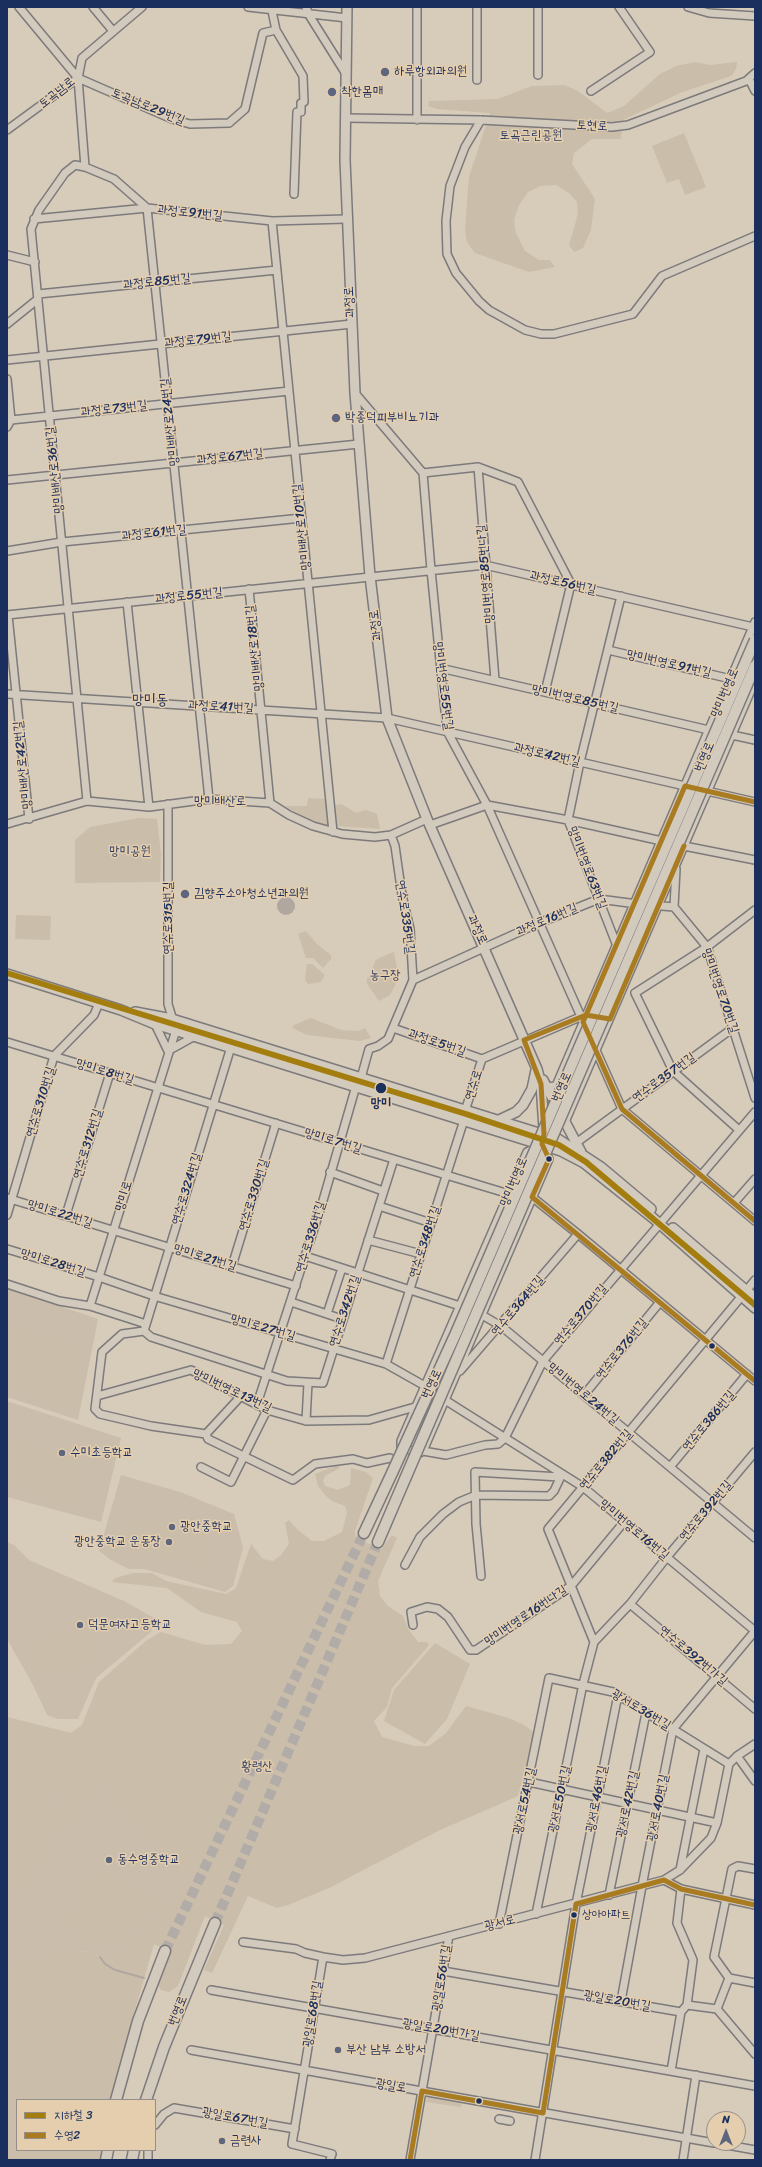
<!DOCTYPE html>
<meta charset="utf-8">
<style>
body{margin:0}
#map{position:relative;width:762px;height:2167px;overflow:hidden;background:#d7cbba;font-family:Sriracha,"Poor Story",sans-serif}
canvas{display:block}
.frame{position:absolute;inset:0;border:8px solid #1b2f5e;pointer-events:none}
.legend{position:absolute;left:16px;top:2099px;width:140px;height:52px;box-sizing:border-box;background:#e4cead;border:1px solid #948e8d;margin:0;padding:5px 7px;list-style:none;font-size:12px;color:#1b2f5e}
.legend li{display:flex;align-items:center;gap:8px;height:20px}
.legend b{width:20px;border:1px solid #948e8d}
.north{position:absolute;left:706px;top:2111px;width:40px;height:40px;box-sizing:border-box;background:#e4cead;border:1px solid #948e8d;border-radius:50%;rotate:0deg;font-size:11px;font-weight:700;line-height:16px;text-align:center;color:#1b2f5e}
.north::after{content:'';display:block;margin:auto;width:14px;height:18px;background:#5d667e;clip-path:polygon(50% 0,100% 100%,50% 72%,0 100%)}
</style>
<div id="map">
<canvas width="762" height="2167"></canvas>
<div class="frame"></div>
<ul class="legend">
<li><b style="height:5px;background:#a37e0e"></b>지하철 3</li>
<li><b style="height:5px;background:#aa7c21"></b>수영2</li>
</ul>
<div class="north">N</div>
</div>
<script>
const ctx = document.querySelector('canvas').getContext('2d');
ctx.lineJoin = 'round';
function paint(path, color) {
  ctx.fillStyle = color;
  ctx.fill(path, 'evenodd');
}
function shape(rows) {
  const path = new Path2D();
  for (const r of rows) {
    if (r.length === 3) {
      path.moveTo(r[0] + r[2], r[1]);
      path.arc(r[0], r[1], r[2], 0, 2 * Math.PI);
      continue;
    }
    path.moveTo(r[0], r[1]);
    for (let i = 2; i < r.length; i += 2) path.lineTo(r[i], r[i + 1]);
  }
  return path;
}
function stroke(path, color, width, dash) {
  ctx.strokeStyle = color;
  ctx.lineWidth = width;
  ctx.lineCap = dash ? 'butt' : 'round';
  ctx.setLineDash(dash || []);
  ctx.stroke(path);
}
function label(font, color, halo, rows, align = 'center') {
  ctx.font = font + ' Sriracha,"Poor Story",sans-serif';
  ctx.lineWidth = 3;
  ctx.setLineDash([]);
  ctx.textBaseline = 'middle';
  ctx.strokeStyle = halo;
  ctx.fillStyle = color;
  for (const [text, x, y, turn = 0] of rows) {
    ctx.save();
    ctx.translate(x, y);
    ctx.rotate((+turn || 0) * Math.PI / 180);
    ctx.textAlign = isNaN(turn) ? turn : align;
    if (halo) ctx.strokeText(text, 0, 0);
    ctx.fillText(text, 0, 0);
    ctx.restore();
  }
}
const built = shape([
 [7,1288,98,1319,78,1420,7,1397],
 [7,1401,121,1438,101,1522,7,1497],
 [121,1475,180,1492,234,1514,243,1547,233,1586,225,1592,144,1569,129,1569,111,1560,99,1551],
 [7,1542,14,1545,29,1560,124,1601,154,1618,151,1632,96,1678,78,1719,58,1719,47,1715,34,1687,7,1639],
 [85,1759,105,1774,124,1815,182,1866,199,1878,195,1893,158,1912,125,1951,100,1957,89,1952,77,1951,7,1965,7,1895,54,1843,38,1827,39,1822,59,1786]
]);
const green = shape([
 [695,62,710,65,737,62,736,69,731,76,680,93,623,120,621,139,592,139,574,153,572,164,595,199,591,230,583,248,574,252,569,245,578,214,577,202,569,193,556,185,540,186,528,192,519,205,514,220,516,233,525,251,539,260,550,260,555,267,529,272,475,253,467,242,465,231,469,177,490,113,437,109,428,106,429,101,498,99,532,86,565,85,578,91,607,113,624,106,660,74,676,66],
 [684,133,706,187,685,195,679,179,667,183,652,146],
 [308,798,328,799,330,823,327,825,318,823,301,816,285,806,307,806],
 [342,804,356,813,366,810,377,814,380,829,335,826,334,807,336,805],
 [139,818,157,819,161,854,160,882,75,883,75,840,90,827],
 [16,915,51,916,50,940,15,939],
 [306,931,317,944,331,955,331,959,323,968,313,958,306,958,298,934],
 [394,952,399,978,390,995,379,1001,367,984,367,978,371,975,375,961,379,958],
 [307,964,312,964,325,975,321,982,308,984,305,980],
 [311,1018,341,1030,358,1031,365,1028,371,1038,360,1041,307,1035,292,1028,294,1025],
 [10,1323,87,1348,73,1411,7,1387,7,1334],
 [7,1436,85,1461,69,1507,7,1486],
 [338,1465,340,1468,325,1476,323,1481,325,1486,338,1490,350,1485,351,1468,366,1472,373,1478,355,1531,356,1538,381,1549,392,1535,397,1538,378,1581,380,1596,388,1606,403,1616,409,1630,418,1642,427,1642,429,1645,392,1688,387,1707,374,1721,382,1737,414,1746,429,1746,446,1733,466,1706,509,1718,524,1725,535,1733,518,1796,440,1830,329,1888,288,1905,277,1908,248,1896,212,1973,204,1970,224,1925,205,1916,178,1986,169,1992,161,1990,157,1983,161,1971,170,1952,154,1944,122,2055,111,2100,17,2100,17,2150,103,2150,102,2160,7,2160,7,1965,77,1951,89,1952,100,1957,125,1951,158,1912,184,1889,195,1892,199,1878,182,1866,124,1815,111,1801,104,1782,105,1774,85,1759,59,1786,39,1822,38,1827,54,1843,21,1895,11,1891,7,1895,7,1717,71,1733,82,1725,99,1682,147,1640,161,1632,205,1645,231,1644,242,1631,237,1622,201,1612,167,1588,112,1582,115,1578,133,1573,152,1573,166,1581,226,1594,236,1588,251,1544,263,1559,273,1561,281,1555,289,1544,285,1523,289,1520,297,1529,312,1541,324,1541,342,1532,347,1513,345,1506,332,1501,326,1496,318,1486,315,1474],
 [134,1513,213,1537,206,1569,126,1547],
 [88,1633,92,1667,31,1674,27,1639],
 [435,1643,470,1664,447,1719,425,1744,384,1721,394,1690],
 [85,1762,102,1773,63,1834,46,1823],
 [95,1867,149,1894,153,1899,153,1905,113,1950,75,1937,78,1929,67,1924,76,1902],
 [429,2093,462,2098,461,2107,426,2102]
]);
const water = shape([
 [286,906,9]
]);
const stream = shape([
 [100,1957,105,1964,115,1970,144,1978]
]);
const highwayTunnel = shape([
 [215,1923,378,1542],
 [165,1951,364,1533]
]);
const minor = shape([
 [19,7,78,78,172,119,190,124,229,123,245,109,263,33,276,30],
 [93,7,113,31],
 [248,7,347,18],
 [306,7,309,15,346,74],
 [688,7,709,13,755,16],
 [272,11,276,30,303,76,304,102,301,103,301,112,297,112,294,194],
 [538,75,538,7],
 [78,78,85,167],
 [749,79,755,91],
 [477,80,477,7],
 [591,91,650,52,619,7],
 [346,118,481,120,612,127,628,125,746,81,755,73],
 [417,120,417,7],
 [481,120,465,147,450,186,446,221,447,254,456,273,479,301,489,310,525,330,541,334,554,334,633,314,662,276,755,236],
 [7,130,78,78,82,58,142,7],
 [34,219,147,208,272,221,346,219],
 [272,221,333,832],
 [7,255,35,262],
 [38,294,277,270],
 [7,324,38,299],
 [7,360,352,324],
 [7,379,11,420,7,427],
 [355,393,423,473,431,570,447,731,487,805,622,1109,755,1221],
 [11,420,289,391],
 [478,467,495,680],
 [423,473,478,467,518,482,571,584,545,692],
 [7,480,359,444],
 [7,551,62,542,302,518],
 [249,589,270,803],
 [127,602,149,807],
 [7,615,485,565,753,627],
 [8,615,29,819],
 [608,650,731,679],
 [440,668,709,730],
 [7,694,387,718,755,802],
 [732,735,755,740],
 [87,801,31,229,39,210,65,173,75,165,85,167,114,179,147,208,209,799],
 [7,824,87,801,149,807,209,799,270,803,289,815,313,826,342,834,375,837,391,835,427,819],
 [430,825,487,805,568,820,684,846,755,860],
 [650,905,674,907,707,947,755,1098],
 [674,907,676,869],
 [617,946,568,820,580,762,621,596],
 [413,980,539,923,599,899,637,904],
 [635,993,673,1071,739,1130],
 [635,993,707,947,755,910],
 [155,1024,168,1051,195,1036],
 [393,1028,482,1059,580,1017,586,1015,608,1019],
 [7,1042,509,1194],
 [361,1078,369,1049,378,1046,388,1039,413,980,410,929,402,895,395,846,391,835],
 [546,1087,556,1086,755,622],
 [465,1111,482,1059],
 [565,1122,755,681],
 [576,1143,733,1028],
 [542,1144,549,1159,423,1451,418,1454,401,1446,401,1441,527,1152,542,1144],
 [330,1172,383,1191],
 [526,1183,522,1192,532,1197,578,1234,755,1381],
 [7,1198,296,1286],
 [734,1203,755,1179],
 [379,1206,431,1223],
 [7,1215,54,1056,94,1015,99,1003],
 [66,1215,110,1073],
 [368,1240,421,1254],
 [7,1249,99,1277,154,1296,386,1364,425,1386],
 [305,1256,460,1306],
 [232,1266,276,1123],
 [7,1284,59,1301,90,1306,146,1324],
 [746,1291,755,1280],
 [291,1302,342,1319],
 [90,1306,176,1030,168,1004,168,804],
 [327,1314,342,1268],
 [482,1315,501,1326,755,1538],
 [144,1331,231,1047],
 [386,1364,464,1120],
 [460,1371,578,1234],
 [584,1395,660,1302],
 [97,1396,191,1370,267,1410,306,1421,369,1420,415,1407],
 [241,1396,206,1434,151,1426,100,1414,95,1409,102,1352,122,1334,144,1331,151,1337,287,1381,323,1383,394,1159],
 [445,1400,583,1487,755,1631],
 [257,1404,322,1204,356,1086],
 [306,1421,308,1383],
 [206,1434,208,1439,293,1480,315,1464,353,1459,367,1463,390,1458],
 [423,1451,446,1455,485,1445,498,1444,505,1438,543,1361,755,1112],
 [201,1467,231,1482,267,1410],
 [670,1467,747,1374],
 [405,1565,420,1537,443,1514,459,1502,476,1495,549,1496,554,1491,562,1474],
 [481,1576,476,1524,475,1472,560,1477],
 [630,1604,755,1709],
 [413,1625,411,1612,427,1607,438,1609,448,1617,470,1650,476,1650,571,1586,624,1522],
 [594,1642,548,1529,741,1297],
 [737,1756,755,1781],
 [729,1764,737,1756,755,1744],
 [529,1782,717,1823],
 [755,1869,738,1866,732,1869,714,1957,729,1978,755,1983],
 [680,1870,704,1749],
 [664,1880,681,1889,755,1905],
 [681,1889,677,1923,693,1960,687,2005],
 [609,1895,646,1713],
 [536,1914,583,1684,594,1642,630,1604,667,1557,755,1452],
 [499,1924,549,1678,613,1692,729,1764],
 [243,1942,296,1949,305,1953,323,1957,343,1960,365,1958,664,1880,680,1870,711,1838,717,1823,729,1764],
 [323,1957,292,2144,332,2154,330,2160],
 [443,1971,681,2012,687,2005],
 [211,1990,755,2086],
 [621,2001,642,1886,673,1729,755,1631],
 [687,2005,717,2009,755,2054],
 [717,2009,729,1978],
 [191,2050,714,2143],
 [671,2071,681,2012],
 [499,2119,510,2121],
 [155,2125,164,2114,174,2108,295,2129],
 [716,2143,755,2150],
 [148,2160,148,2150],
 [410,2160,449,1936],
 [535,2160,576,1904,618,1695],
 [683,2160,696,2075]
]);
const major = shape([
 [347,7,345,160,355,393,370,576,387,718,427,819,537,1069,541,1084,544,1129],
 [7,974,121,1010,155,1024,561,1151,584,1163,653,1218,755,1308],
 [135,1012,172,1019,558,1139,601,1167,651,1209],
 [543,1080,581,1152],
 [497,1121,516,1112,523,1105,532,1089,536,1070],
 [673,1228,755,1298]
]);
const highway = shape([
 [364,1533,392,1473],
 [378,1542,405,1479],
 [116,2100,138,2021,165,1951],
 [146,2100,164,2047,215,1923],
 [106,2160,108,2150],
 [132,2160,134,2150]
]);
const highwayBridge = shape([
 [392,1473,456,1333,755,640],
 [405,1479,755,666]
]);
const bus1 = shape([
 [755,802,685,786,583,1022,622,1109,755,1221],
 [684,846,610,1019,586,1015,524,1040,541,1084,544,1134,542,1144,549,1159,532,1197,755,1381],
 [410,2160,422,2091,543,2113,576,1904,664,1880,681,1889,755,1905]
]);
const metro1 = shape([
 [7,973,466,1114,559,1145,586,1162,755,1305]
]);
const markers = [
 [385,72,5,"#5d667e"],
 [332,92,5,"#5d667e"],
 [336,418,5,"#5d667e"],
 [185,894,5,"#5d667e"],
 [381,1088,6,"#1b2f5e"],
 [549,1159,3.5,"#1b2f5e"],
 [712,1346,3.5,"#1b2f5e"],
 [62,1453,4,"#5d667e"],
 [172,1527,4,"#5d667e"],
 [169,1542,4,"#5d667e"],
 [80,1625,4,"#5d667e"],
 [109,1860,4,"#5d667e"],
 [574,1915,3.5,"#1b2f5e"],
 [338,2050,4,"#5d667e"],
 [479,2101,3.5,"#1b2f5e"],
 [222,2141,4,"#5d667e"]
];
const busNames = [
 ["상아아파트",582,1915]
];
const poiNames = [
 ["하루항외과의원",394,72],
 ["착한몸매",341,92],
 ["박종덕피부비뇨기과",345,418],
 ["김향주소아청소년과의원",194,894],
 ["수미초등학교",70,1453],
 ["광안중학교",180,1527],
 ["광안중학교 운동장",161,1542,"right"],
 ["덕문여자고등학교",88,1625],
 ["동수영중학교",117,1860],
 ["부산 남부 소방서",346,2050],
 ["금련사",230,2141]
];
const streetNames = [
 ["토곡남로",57,93,-38],
 ["토곡남로29번길",148,107,22],
 ["토현로",592,126,3],
 ["과정로91번길",190,213,6],
 ["과정로85번길",157,282,-6],
 ["과정로",350,302,-93],
 ["과정로79번길",198,340,-6],
 ["과정로73번길",114,409,-6],
 ["망미배산로24번길",170,422,-96],
 ["과정로67번길",230,457,-6],
 ["망미배산로36번길",55,470,-96],
 ["망미배산로10번길",302,527,-96],
 ["과정로61번길",154,533,-6],
 ["망미번영로85번나길",486,574,-95],
 ["과정로56번길",563,583,13],
 ["과정로55번길",189,596,-6],
 ["과정로",376,625,-97],
 ["망미배산로18번길",255,648,-96],
 ["망미번영로91번길",669,664,13],
 ["망미번영로55번길",443,686,83],
 ["망미번영로",725,693,-67],
 ["망미번영로85번길",575,699,13],
 ["과정로41번길",221,707,3],
 ["과정로42번길",547,755,13],
 ["번영로",705,757,-67],
 ["망미배산로42번길",23,765,-96],
 ["망미배산로",220,802],
 ["망미번영로63번길",587,868,69],
 ["연수로335번길",405,917,82],
 ["연수로315번길",169,918,-90],
 ["과정로16번길",547,920,-23],
 ["과정로",477,930,66],
 ["망미번영로70번길",720,991,71],
 ["과정로5번길",437,1043,19],
 ["망미로8번길",105,1072,17],
 ["연수로357번길",664,1078,-36],
 ["연수로",474,1085,-72],
 ["번영로",562,1087,-66],
 ["연수로310번길",41,1102,-73],
 ["망미로7번길",333,1141,17],
 ["연수로312번길",88,1144,-73],
 ["망미번영로",514,1182,-67],
 ["연수로324번길",187,1189,-73],
 ["연수로330번길",254,1195,-73],
 ["망미로",124,1196,-73],
 ["망미로22번길",60,1214,17],
 ["연수로336번길",311,1237,-73],
 ["연수로348번길",425,1242,-72],
 ["망미로21번길",205,1258,17],
 ["망미로28번길",53,1263,17],
 ["연수로364번길",518,1306,-50],
 ["연수로342번길",345,1311,-72],
 ["연수로370번길",581,1315,-50],
 ["망미로27번길",263,1328,16],
 ["연수로376번길",622,1349,-51],
 ["번영로",432,1384,-65],
 ["망미번영로13번길",232,1391,25],
 ["망미번영로24번길",583,1394,40],
 ["연수로386번길",709,1421,-50],
 ["연수로382번길",606,1460,-50],
 ["연수로392번길",706,1511,-50],
 ["망미번영로16번길",634,1530,40],
 ["망미번영로16번나길",526,1616,-34],
 ["연수로392번가길",693,1656,40],
 ["광서로36번길",641,1710,31],
 ["광서로50번길",560,1799,-78],
 ["광서로46번길",597,1799,-79],
 ["광서로54번길",525,1801,-78],
 ["광서로42번길",628,1804,-78],
 ["광서로40번길",658,1808,-79],
 ["광서로",500,1923,-14],
 ["광일로56번길",442,1978,-81],
 ["광일로20번길",617,2001,10],
 ["번영로",178,2011,-68],
 ["광일로68번길",313,2014,-81],
 ["광일로20번가길",441,2030,10],
 ["광일로",391,2086,10],
 ["광일로67번길",235,2118,10]
];
const parkNames = [
 ["토곡근린공원",531,136],
 ["망미공원",130,852],
 ["농구장",385,976],
 ["황령산",257,1767]
];
const stopNames = [
 ["망미",381,1104]
];
const quarterNames = [
 ["망미동",150,700]
];
paint(built, '#cbbdab');
paint(green, '#cabdaa');
paint(water, '#b0a79e');
stroke(stream, '#b0a79e', 2);
stroke(highwayTunnel, '#b1aca8', 10, [10, 5]);
stroke(minor, '#7c7a7b', 10);
stroke(major, '#7c7a7b', 12);
stroke(highway, '#7c7a7b', 13);
stroke(minor, '#d3cabe', 7);
stroke(major, '#d3cabe', 9);
stroke(highway, '#d3cabe', 10);
stroke(highwayBridge, '#7c7a7b', 13, []);
stroke(highwayBridge, '#d3cabe', 10);
stroke(bus1, '#aa7c21', 5);
stroke(metro1, '#a37e0e', 6);
for (const [x, y, r, color] of markers) {
  const dot = new Path2D();
  dot.arc(x, y, r, 0, 2 * Math.PI);
  ctx.fillStyle = color;
  ctx.fill(dot);
  stroke(dot, '#e4cead', 1.5);
}
label('12px', '#1b2f5e', '#e4cead', busNames, 'left');
label('13px', '#1b2f5e', '#e4cead', poiNames, 'left');
label('13px', '#1b2f5e', '#e4cead', streetNames);
label('13px', '#2c3d65', '#e4cead', parkNames);
label('bold 13px', '#1b2f5e', '#e4cead', stopNames);
label('15px', '#1b2f5e', '#e4cead', quarterNames);
</script>
